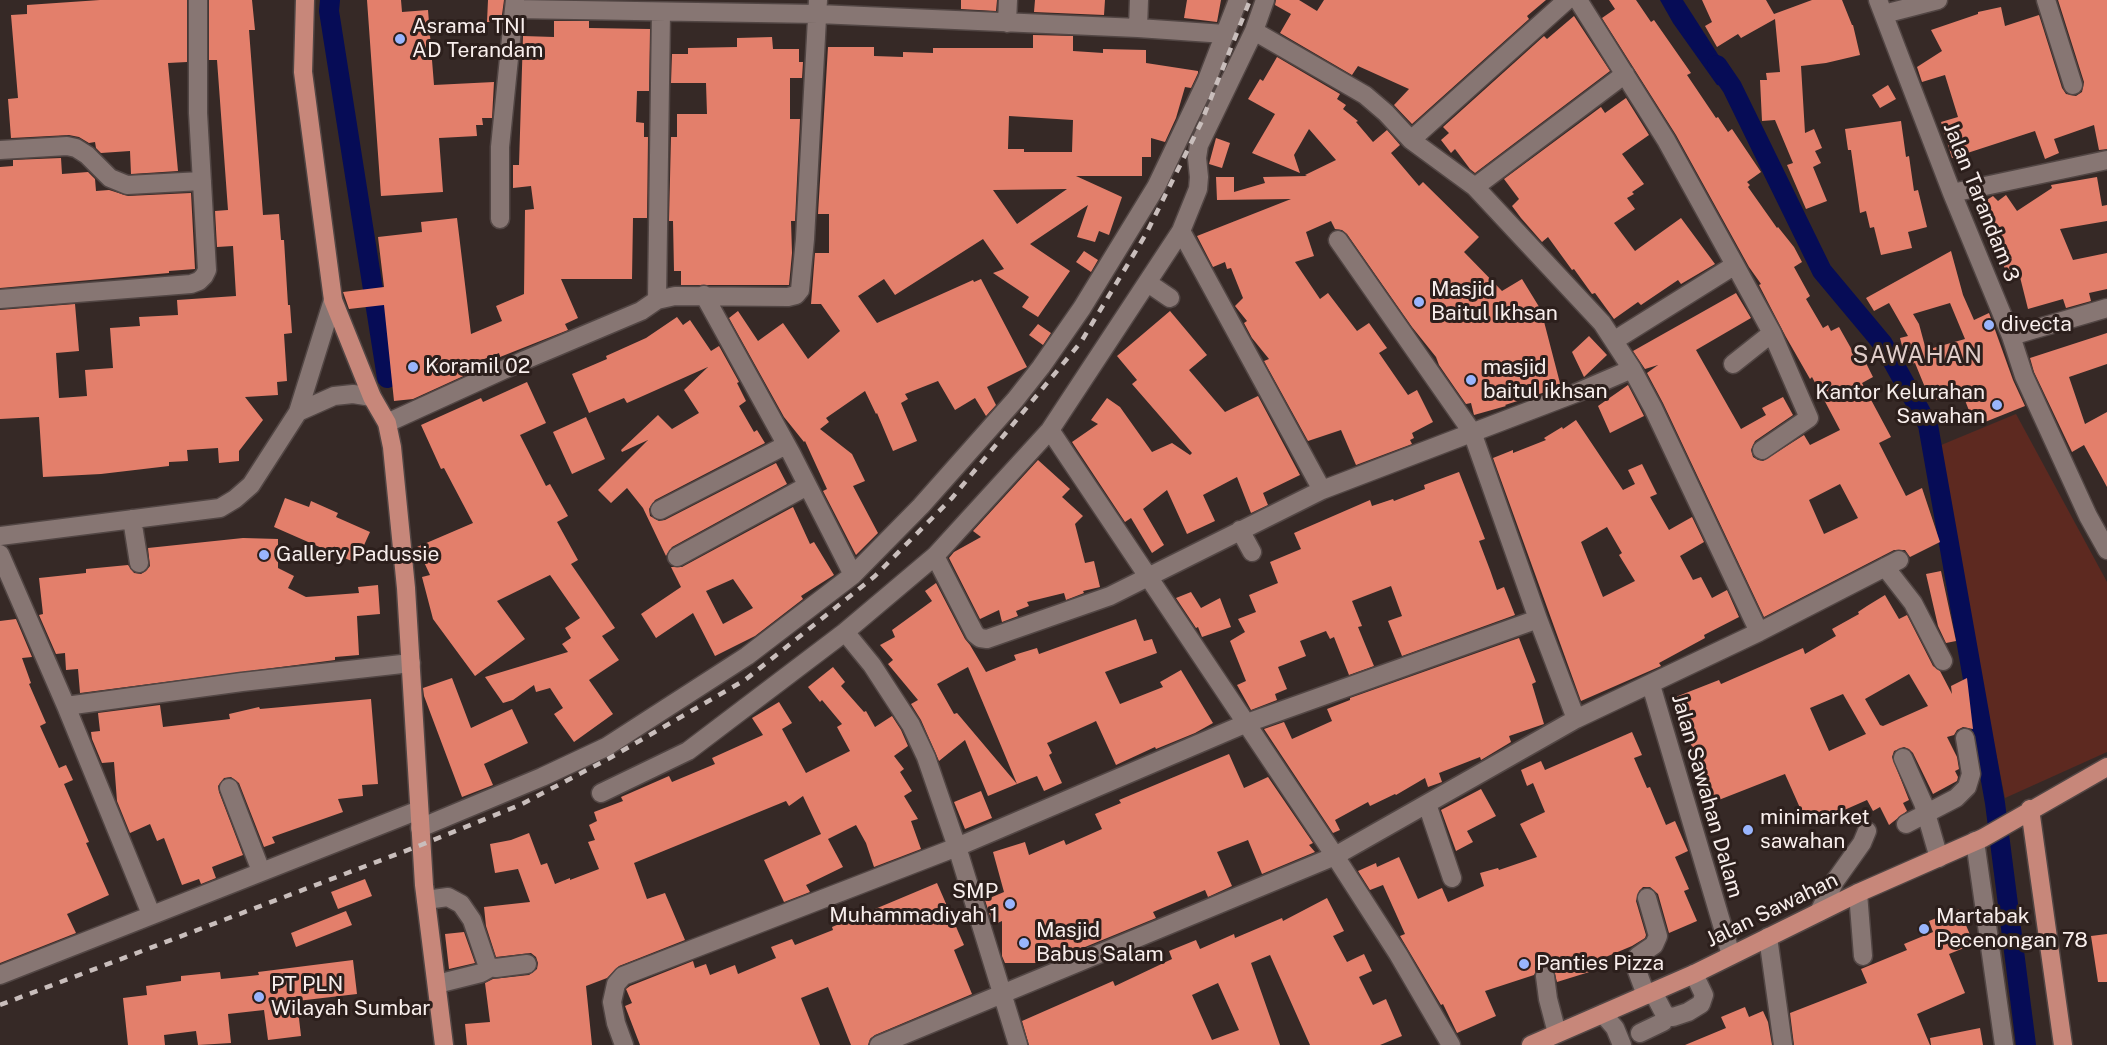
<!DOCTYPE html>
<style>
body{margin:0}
canvas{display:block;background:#362926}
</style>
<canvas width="2107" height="1045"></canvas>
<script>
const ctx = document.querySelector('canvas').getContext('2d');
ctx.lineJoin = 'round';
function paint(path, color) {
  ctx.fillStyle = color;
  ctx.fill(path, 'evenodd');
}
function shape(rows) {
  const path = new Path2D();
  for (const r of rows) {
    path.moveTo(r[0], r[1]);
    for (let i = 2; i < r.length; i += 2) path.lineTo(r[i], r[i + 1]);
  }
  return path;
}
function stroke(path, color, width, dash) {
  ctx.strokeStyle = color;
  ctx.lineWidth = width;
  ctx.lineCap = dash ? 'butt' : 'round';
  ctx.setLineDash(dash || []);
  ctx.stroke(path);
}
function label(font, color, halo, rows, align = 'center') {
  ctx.font = font + ' "Public Sans",sans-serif';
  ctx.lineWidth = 6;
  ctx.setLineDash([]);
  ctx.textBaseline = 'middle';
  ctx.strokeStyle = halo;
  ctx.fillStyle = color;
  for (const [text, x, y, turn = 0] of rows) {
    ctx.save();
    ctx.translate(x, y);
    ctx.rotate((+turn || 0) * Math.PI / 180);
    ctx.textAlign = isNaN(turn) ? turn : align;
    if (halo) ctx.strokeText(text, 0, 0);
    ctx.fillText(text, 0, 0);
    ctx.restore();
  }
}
const green = shape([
 [2016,414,2107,582,2107,752,2005,798,1934,448]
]);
const water = shape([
 [1660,0,1683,0,1728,70,1732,87,1717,85,1673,23]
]);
const canal = shape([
 [330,0,329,11,387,378],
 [1717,65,1732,87,1822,271,1883,344,1928,425,1995,803,2026,1045]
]);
const building = shape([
 [100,0,187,0,187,62,168,63,178,171,131,174,130,151,101,153,96,148,95,142,89,143,79,137,69,135,11,138,8,99,18,98,11,15,27,14,27,5],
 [209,0,252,0,255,30,249,30,263,215,279,214,281,240,284,240,288,305,290,305,292,333,284,334,287,381,277,382,278,395,245,397,263,420,239,451,239,461,219,463,218,448,187,450,188,461,169,462,169,466,101,474,43,477,39,417,0,419,0,310,75,304,79,351,56,353,59,398,87,396,85,370,113,368,110,328,140,326,139,317,178,315,177,300,236,296,233,246,217,247,215,211,228,210,217,60,209,60],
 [367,0,401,0,402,12,428,10,434,85,494,82,492,118,482,118,483,125,476,125,477,136,439,138,443,192,381,196],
 [488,0,504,0,501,22,487,22],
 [961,0,997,0,996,11,961,9],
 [1035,0,1105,0,1104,15,1034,12],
 [1187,0,1221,0,1217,22,1184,18],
 [1276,0,1299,0,1317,11,1324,0,1546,0,1527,16,1529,19,1412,124,1394,105,1409,89,1358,66,1352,75,1280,33,1291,14,1275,5],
 [1609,0,1636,0,1651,22,1654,20,1691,73,1687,75,1716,118,1718,117,1728,132,1732,129,1761,172,1747,182,1750,185,1748,187,1777,228,1778,227,1794,247,1802,262,1794,267,1810,296,1806,299,1823,328,1828,325,1831,331,1839,327,1861,366,1866,363,1873,377,1862,383,1891,437,1879,443,1906,496,1922,488,1940,542,1910,557,1905,550,1894,550,1764,617,1663,403,1647,373,1658,365,1645,369,1633,351,1736,293,1751,318,1696,350,1741,429,1766,415,1762,408,1783,397,1793,415,1755,441,1751,450,1753,457,1758,460,1763,461,1804,435,1810,445,1840,430,1812,377,1810,379,1786,337,1759,285,1761,284,1749,267,1676,135,1602,18,1615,9],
 [1840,484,1858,518,1824,534,1809,500],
 [1702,0,1766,0,1774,14,1812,0,1842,0,1852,25,1853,25,1860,55,1826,63,1801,66,1805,133,1814,129,1822,148,1815,151,1821,163,1813,167,1827,201,1806,209,1787,165,1793,163,1775,120,1762,121,1760,80,1767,80,1766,73,1780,72,1775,19,1741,38,1738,34,1717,47,1705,26,1712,22],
 [2058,0,2107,0,2107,149,2099,150,2094,125,2054,139,2059,153,2045,159,2035,131,1952,158,1941,122,1958,117,1945,75,1922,82,1917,67,1942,51,1931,30,1978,14,1978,12,2001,7,2005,26,2039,15,2062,88,2066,94,2076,96,2082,92,2084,82],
 [1574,16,1610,71,1475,173,1470,169,1455,149,1451,153,1441,140,1449,133,1443,127,1544,36,1547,39],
 [554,21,589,21,589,28,650,29,649,91,637,91,636,122,644,123,644,137,648,137,647,218,633,218,632,279,561,279,578,318,565,324,568,330,500,357,499,353,467,366,470,373,413,399,394,401,384,305,349,309,343,292,384,287,378,237,422,232,421,222,457,218,471,334,502,321,496,306,524,294,525,210,534,209,531,186,513,188,513,165,519,165,523,36,554,37],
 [1033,35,1073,36,1073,51,1103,53,1103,49,1146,50,1146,63,1198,71,1198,73,1191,88,1185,87,1176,118,1165,142,1151,138,1151,157,1142,157,1142,176,1076,176,1122,197,1109,235,1099,231,1095,242,1077,237,1088,205,1030,244,1070,271,1038,317,1022,307,1029,297,993,273,1004,269,983,239,895,295,884,279,858,296,877,323,973,280,974,282,981,279,1027,367,987,387,996,405,986,416,975,398,955,410,938,381,905,394,908,399,901,403,917,441,893,451,877,413,876,414,865,391,826,418,829,422,820,429,852,454,865,481,853,486,878,533,856,555,823,491,827,489,805,441,804,442,784,417,729,318,738,311,758,341,783,323,808,359,840,331,821,304,811,304,815,253,829,253,829,214,818,214,828,47,874,47,874,56,903,57,903,52,933,53,933,48,1033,48],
 [1009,116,1073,120,1072,152,1024,152,1024,149,1008,149],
 [1067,189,1017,224,993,190],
 [772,37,773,49,799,49,799,62,803,62,802,78,790,78,790,119,800,119,795,221,791,221,792,253,789,285,681,285,681,271,674,271,673,221,669,221,671,137,677,137,677,114,707,114,706,83,671,83,672,54,688,54,688,48,737,47,737,38],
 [1277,57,1340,94,1337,99,1346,105,1343,109,1358,121,1356,122,1373,142,1387,130,1400,145,1391,153,1419,186,1423,182,1479,237,1464,252,1502,291,1522,279,1541,310,1561,387,1505,405,1506,406,1474,415,1471,403,1466,404,1439,365,1436,357,1412,327,1347,234,1342,230,1335,229,1331,221,1306,232,1314,256,1295,262,1320,299,1328,293,1357,331,1369,323,1387,348,1379,353,1408,395,1417,390,1433,422,1412,433,1414,438,1410,440,1412,444,1356,465,1341,430,1308,441,1264,361,1269,359,1252,338,1244,323,1247,321,1235,306,1243,298,1231,268,1227,269,1225,262,1213,267,1197,236,1291,199,1217,200,1216,177,1234,177,1234,192,1265,183,1263,177,1307,176,1305,175,1336,160,1309,129,1294,155,1300,173,1252,153,1275,114,1248,99,1260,79,1263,81],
 [1888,85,1896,99,1880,108,1872,95],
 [1626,98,1649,135,1622,154,1644,184,1632,192,1634,194,1627,198,1635,209,1614,223,1635,251,1681,218,1715,264,1681,284,1678,280,1641,305,1638,302,1614,319,1595,293,1592,294,1574,269,1572,270,1548,237,1542,242,1521,218,1512,206,1519,199,1504,179,1601,107,1605,113],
 [1901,121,1906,157,1909,156,1914,191,1918,190,1927,227,1908,232,1912,248,1881,255,1874,227,1870,228,1866,211,1860,213,1851,150,1848,150,1845,129],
 [1216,138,1230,143,1222,168,1209,164],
 [61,158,62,174,88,172,95,179,96,191,109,190,128,196,191,193,195,269,169,271,169,273,0,288,0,167,13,166,13,160],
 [2097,177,2102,206,2107,205,2107,221,2060,229,2073,260,2107,253,2107,289,2089,293,2091,301,2066,308,2063,299,2028,309,2018,269,2007,274,1996,246,2001,244,1976,207,1993,196,1998,201,2006,195,2017,211,2052,188,2051,185],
 [1084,251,1098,260,1091,272,1076,262],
 [1951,251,1963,295,1974,320,1989,313,2013,380,2025,406,1975,426,1961,390,1931,402,1915,363,1907,365,1900,338,1908,336,1889,303,1874,311,1866,298],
 [1950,303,1965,339,1926,350,1919,324,1913,314],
 [1170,311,1207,355,1189,370,1225,412,1258,396,1300,475,1263,493,1268,505,1251,513,1237,477,1203,495,1215,521,1187,534,1167,490,1143,509,1164,545,1152,553,1131,518,1125,522,1072,442,1098,424,1091,420,1107,398,1120,407,1152,452,1172,443,1190,455,1192,453,1132,384,1137,380,1117,356],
 [677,317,683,325,690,320,711,351,719,346,739,382,737,383,746,401,739,406,754,432,757,430,765,443,655,500,649,509,650,516,659,521,665,520,776,463,787,484,672,547,666,556,643,508,627,488,611,503,598,490,648,440,622,452,621,450,658,415,672,429,699,413,684,390,708,367,627,403,624,398,589,413,572,374,607,359,606,356,646,338],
 [1038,324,1051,333,1043,345,1029,335],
 [2107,333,2107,364,2069,377,2085,424,2107,412,2107,487,2084,445,2072,452,2034,372,2030,358],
 [1589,336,1607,355,1584,377,1572,352],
 [527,382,546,423,520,435,546,486,550,484,568,516,557,522,578,560,571,564,615,628,602,636,619,660,589,680,613,714,574,742,554,714,563,708,550,688,536,692,534,685,513,700,503,703,485,677,568,652,562,644,571,638,565,628,580,618,550,575,497,601,525,639,475,676,433,619,422,577,430,575,417,547,473,523,444,468,441,469,421,425,481,398,483,402],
 [1628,385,1644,416,1610,433,1598,406],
 [586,417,605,459,572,474,553,432],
 [1576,420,1623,490,1635,484,1628,470,1642,464,1657,494,1650,497,1669,530,1692,517,1704,542,1680,556,1693,580,1701,577,1712,598,1727,590,1739,617,1704,635,1705,638,1659,663,1661,666,1581,701,1493,458,1513,450,1513,453,1546,440,1544,438,1562,427,1563,429],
 [1607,527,1622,553,1619,555,1635,581,1603,597,1581,542],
 [1038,460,1070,489,1062,497,1083,516,1075,524,1085,563,1094,561,1100,587,1083,591,1084,593,1066,600,1064,593,1027,602,1029,606,1016,611,1018,616,1002,622,999,610,980,619,949,558,954,552,981,537,973,531],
 [1459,472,1485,539,1479,541,1490,570,1497,590,1504,587,1515,615,1402,656,1388,621,1402,616,1391,586,1352,601,1362,626,1358,627,1374,666,1349,675,1334,637,1330,639,1326,631,1300,641,1306,656,1278,667,1287,689,1275,694,1277,700,1251,710,1237,685,1246,681,1230,641,1245,632,1238,619,1256,612,1249,595,1278,583,1270,562,1301,549,1294,533,1370,500,1372,506,1393,499,1394,501,1425,489,1424,485],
 [285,498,309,507,311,501,338,513,336,517,370,532,356,563,274,527],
 [793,507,810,544,814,542,834,575,801,596,803,599,755,636,715,656,693,613,656,638,641,614,681,587,671,567,682,567],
 [733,579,753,608,723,624,706,591],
 [243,538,278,539,278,568,294,576,288,588,306,597,359,593,358,587,378,585,380,614,357,616,359,655,335,657,335,660,80,693,78,669,66,670,65,653,56,654,39,615,43,614,39,578,86,573,86,569,128,565,134,573,141,574,146,571,150,566,148,548],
 [1941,571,1956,641,1946,643,1938,626,1926,574],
 [936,583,965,639,970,645,986,672,1016,660,1014,655,1037,648,1039,654,1136,619,1144,641,1152,639,1157,653,1105,672,1120,704,1163,687,1160,682,1181,670,1213,723,1195,733,1156,749,1155,747,1116,765,1096,721,1092,723,1047,743,1052,753,1049,755,1062,783,1044,791,1037,776,1017,784,968,667,937,684,954,714,957,713,1017,784,988,796,965,740,939,761,921,720,911,704,918,700,888,664,893,660,880,645,895,637,892,630,932,601,925,591],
 [1191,592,1201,608,1220,598,1231,627,1202,637,1198,627,1196,628,1176,598],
 [1885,595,1899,619,1907,615,1933,666,1940,671,1952,694,1951,686,1967,678,1973,729,1963,727,1957,730,1954,735,1947,737,1957,757,1959,769,1955,771,1958,777,1957,781,1933,794,1913,753,1909,749,1904,747,1894,751,1892,757,1909,800,1903,803,1907,811,1889,825,1880,807,1873,811,1867,800,1808,826,1785,774,1706,805,1693,773,1701,770,1673,698,1719,680,1721,684,1803,648,1805,654,1836,636,1832,629,1859,614,1858,612,1867,606],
 [1909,674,1928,706,1883,726,1880,725,1865,699],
 [1843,694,1866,734,1829,751,1810,708],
 [16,619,32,657,22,658,31,683,29,684,46,723,40,726,59,768,66,765,73,780,64,784,89,842,86,843,109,895,67,914,76,933,0,963,0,621],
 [1519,638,1536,682,1532,684,1544,724,1509,736,1511,742,1481,760,1480,757,1439,773,1442,782,1428,787,1425,778,1396,795,1395,794,1370,806,1368,802,1335,820,1340,830,1333,833,1264,729,1284,722,1292,739,1332,721,1327,709,1350,700,1350,698],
 [833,667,845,682,841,686,864,712,866,711,875,727,892,716,901,730,908,746,894,756,904,769,900,772,912,791,904,796,918,819,911,821,921,849,874,867,866,843,856,825,828,839,843,867,806,885,810,892,784,902,764,860,821,834,803,796,789,806,786,801,634,863,647,899,665,893,685,940,619,966,607,978,586,986,592,1045,467,1045,465,1024,490,1022,485,983,493,979,529,975,537,969,538,963,536,957,531,953,496,957,486,926,484,907,530,902,518,869,495,873,490,844,511,840,529,833,541,865,547,863,555,884,570,878,570,880,599,869,588,842,595,840,589,825,597,821,594,812,623,801,621,797,669,776,672,782,715,764,712,758,763,735,752,718,779,702,792,723,782,729,806,773,850,751,837,727,842,724,822,700,820,702,808,687],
 [452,678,471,728,512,709,528,743,484,764,493,785,462,797,424,696,423,688],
 [371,699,378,784,362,785,363,796,338,799,343,812,272,837,275,843,264,847,239,783,231,777,224,778,218,786,219,792,243,855,212,867,216,878,201,884,199,879,182,885,164,838,157,841,150,824,130,833,117,801,114,762,102,763,92,739,91,732,100,731,98,713,160,705,163,727,230,719,229,714,259,707,260,709],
 [1632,732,1642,755,1634,758,1647,788,1650,787,1666,825,1675,821,1688,851,1675,857,1689,889,1684,891,1697,921,1669,933,1658,894,1650,887,1643,887,1639,891,1636,901,1646,935,1645,938,1632,946,1596,961,1599,969,1557,982,1554,970,1550,966,1544,965,1538,967,1534,975,1485,991,1496,1016,1457,1033,1443,1004,1441,1005,1400,936,1405,934,1383,885,1370,890,1358,871,1376,863,1377,867,1399,857,1418,899,1442,888,1448,902,1484,886,1480,873,1498,868,1499,870,1537,857,1520,824,1545,812,1533,783,1527,786,1521,770,1541,761,1545,770],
 [1229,754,1244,788,1268,777,1313,843,1309,845,1315,852,1262,874,1248,840,1217,852,1232,886,1208,897,1205,890,1153,912,1156,918,1046,963,1005,963,1002,956,1002,921,993,925,985,900,1004,892,993,852,1025,842,1029,855,1064,840,1066,845,1102,829,1095,814,1121,803,1119,800],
 [1481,789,1496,816,1467,831,1473,842,1456,851,1441,810],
 [981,791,992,818,965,829,954,802],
 [365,879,372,896,338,909,331,892],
 [937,883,964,945,954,950,972,994,875,1035,870,1039,868,1045,851,1045,828,987,801,998,820,1045,640,1045,625,1006,632,1003,626,989,630,986,693,961,695,968,706,964,710,975,735,965,738,974,776,958,771,947,792,939,795,945,833,930,832,927],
 [1327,898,1344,931,1333,936,1347,962,1364,954,1372,971,1359,977,1373,1005,1386,999,1402,1036,1380,1045,1310,1045,1270,955,1251,963,1280,1045,1029,1045,1022,1021,1113,981,1115,986,1172,959,1169,951,1196,940,1200,949,1234,934,1235,938,1282,918,1283,921],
 [1218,983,1239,1030,1212,1040,1192,995],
 [1959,909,1974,944,1949,954,1965,993,1917,1014,1930,1045,1794,1045,1790,1013,1867,983,1861,969,1907,950,1904,944,1933,932,1929,921],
 [346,911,352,925,296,947,291,933],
 [464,932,475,963,449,969,445,934],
 [2107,934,2107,982,2098,982,2091,936],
 [353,960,357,994,297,1001,301,1036,268,1040,264,1010,228,1014,231,1043,198,1045,196,1031,164,1035,165,1045,128,1045,123,998,147,995,146,986,181,981,181,976,220,972,221,979,259,975,258,972],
 [1745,1007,1749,1017,1763,1011,1768,1022,1772,1045,1685,1045,1726,1028,1721,1017],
 [1980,1028,1983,1045,1931,1045,1930,1038]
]);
const minor = shape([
 [515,0,514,9,818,14,1138,28,1225,34],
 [1578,0,1666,140,1735,265,1772,333,1809,418,1762,450],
 [1878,0,1952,193,2011,336,2024,376,2088,516,2107,550],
 [2046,0,2073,85],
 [1884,14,1938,0],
 [1007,23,1008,0],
 [1138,28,1139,0],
 [1254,31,1365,95,1386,113,1411,140,1475,187,1602,323,1632,369,1653,408,1759,632],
 [1411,140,1567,0],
 [0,150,67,146,76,148,87,155,110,178,127,185,202,181],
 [1475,187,1625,74],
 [1952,193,2107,160],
 [500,219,500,147,514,9],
 [1181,231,1322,490],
 [1338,240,1472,432,1538,619],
 [1148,283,1170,298],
 [704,295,791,453,853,575],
 [0,299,191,284,199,281,204,276,207,270,198,113,198,0],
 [657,300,661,12],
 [2011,336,2107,308],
 [1615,340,1735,265],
 [1733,364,1772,333],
 [298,412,334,396,353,394,372,397],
 [387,423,525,360,641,311,657,300,675,296,788,297,796,295,800,290,805,239,818,0],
 [1050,430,1335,856,1398,954,1451,1045],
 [660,510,786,445],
 [132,519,139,563],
 [1240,530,1252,552],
 [0,536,220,508,235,499,251,485,298,412,333,300],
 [0,554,66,706,151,914],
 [935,556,975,634,980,638,987,639,1110,596,1322,490,1576,393,1632,369],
 [677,557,807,486],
 [1885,567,1913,603,1943,661],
 [845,632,872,665,911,725,926,757,957,847,1247,723,1538,619,1576,719],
 [1651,685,1731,955],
 [66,706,242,682,411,663],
 [1903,758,1923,803,1939,858],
 [229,788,261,871],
 [601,793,688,751,845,632,935,556,1050,430,1181,231,1198,189,1199,177,1197,158,1199,145,1254,31,1265,0],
 [1427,804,1452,878],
 [1906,824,1956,798,1967,787,1971,774,1965,738],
 [420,828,542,777,606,747,747,656,853,575,921,506,1015,400,1041,367,1082,308,1156,187,1207,80,1238,0],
 [1975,841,2004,1045],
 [1858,893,1863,956],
 [426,900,448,897,461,904,472,920,488,967,496,968,527,964],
 [1819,912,1835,881,1862,843,1867,831],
 [1768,937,1783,1045],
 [0,975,419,810],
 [1545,976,1548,999,1557,1033],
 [437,984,481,973,490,968],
 [1653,992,1665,1015,1673,1017,1688,1012,1701,1004,1704,995,1694,974],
 [1646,995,1636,968,1637,959,1638,956,1654,945,1658,936,1647,898],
 [1603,1014,1615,1028,1622,1045],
 [1640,1033,1663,1022,1665,1015],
 [624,1045,616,1023,612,1002,616,984,623,976,957,847,1018,1045],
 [879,1045,1335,856,1576,719,1759,632,1899,560]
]);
const major = shape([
 [305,0,303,72,333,300,372,397,387,423,392,447,406,588,424,885,444,1045],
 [2030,809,2063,1045],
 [1531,1045,1694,974,1858,893,1983,838,2107,767]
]);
const rail = shape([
 [0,1005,421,845,520,805,608,759,745,680,875,576,952,498,1081,342,1146,234,1201,123,1250,0]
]);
const markers = [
 [400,39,6,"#99b5fd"],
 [1419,302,6,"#99b5fd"],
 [1989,325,6,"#99b5fd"],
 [413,367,6,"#99b5fd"],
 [1471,380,6,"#99b5fd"],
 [1997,405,6,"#99b5fd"],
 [264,555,6,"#99b5fd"],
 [1748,830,6,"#99b5fd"],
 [1010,904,6,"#99b5fd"],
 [1924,929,6,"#99b5fd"],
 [1024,943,6,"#99b5fd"],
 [1524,964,6,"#99b5fd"],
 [259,997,6,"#99b5fd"]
];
const poiNames = [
 ["Asrama TNI",412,27],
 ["AD Terandam",412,51],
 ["Masjid",1431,290],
 ["Baitul Ikhsan",1431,314],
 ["divecta",2001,325],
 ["Koramil 02",425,367],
 ["masjid",1483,368],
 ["baitul ikhsan",1483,392],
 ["Kantor Kelurahan",1985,393,"right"],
 ["Sawahan",1985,417,"right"],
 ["Gallery Padussie",276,555],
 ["minimarket",1760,818],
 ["sawahan",1760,842],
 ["SMP",998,892,"right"],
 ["Muhammadiyah 1",998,916,"right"],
 ["Martabak",1936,917],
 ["Pecenongan 78",1936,941],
 ["Masjid",1036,931],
 ["Babus Salam",1036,955],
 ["Panties Pizza",1536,964],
 ["PT PLN",271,985],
 ["Wilayah Sumbar",271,1009]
];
const streetNames = [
 ["Jalan Tarandam 3",1981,202,68],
 ["Jalan Sawahan Dalam",1707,796,74],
 ["Jalan Sawahan",1772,910,-26]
];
const quarterNames = [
 ["SAWAHAN",1918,356]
];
paint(green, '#5d2920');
paint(water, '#060c56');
stroke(canal, '#060c56', 20);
paint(building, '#e37f6b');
stroke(minor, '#524644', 21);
stroke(major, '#524644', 21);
stroke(minor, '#877673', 18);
stroke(major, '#c7877a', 18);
stroke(rail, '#c9bebc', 4.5, [8, 8]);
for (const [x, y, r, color] of markers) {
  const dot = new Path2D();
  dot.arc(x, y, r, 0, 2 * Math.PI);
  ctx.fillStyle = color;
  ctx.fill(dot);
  stroke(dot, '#2c1f1c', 2);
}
label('21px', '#f8eeec', '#2c1f1c', poiNames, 'left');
label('21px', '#f8eeec', '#2c1f1c', streetNames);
ctx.letterSpacing = '1.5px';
label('24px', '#dfccc8', '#2c1f1c', quarterNames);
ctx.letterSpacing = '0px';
</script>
